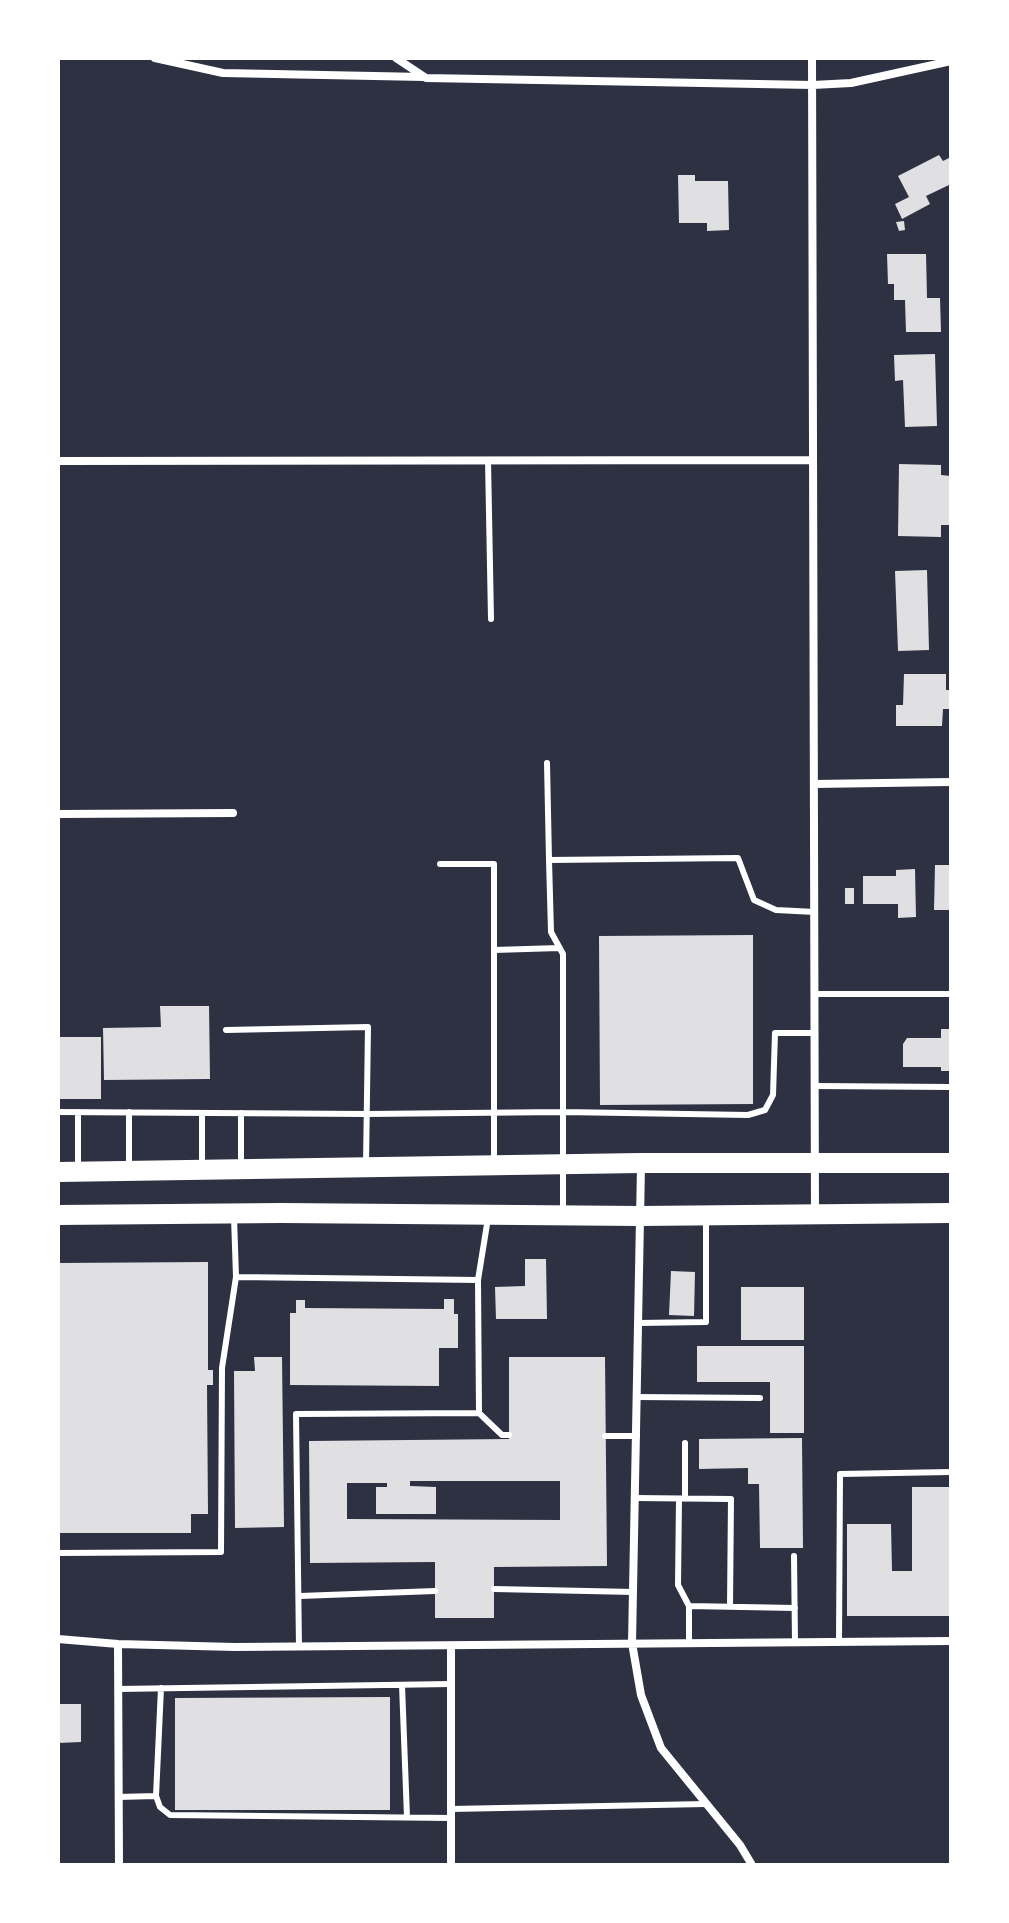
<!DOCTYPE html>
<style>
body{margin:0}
#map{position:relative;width:1009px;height:1923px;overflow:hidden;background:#2d3142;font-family:Inter,sans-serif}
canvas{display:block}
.frame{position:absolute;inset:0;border:60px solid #fff;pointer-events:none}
</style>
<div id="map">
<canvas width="1009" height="1923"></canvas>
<div class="frame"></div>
</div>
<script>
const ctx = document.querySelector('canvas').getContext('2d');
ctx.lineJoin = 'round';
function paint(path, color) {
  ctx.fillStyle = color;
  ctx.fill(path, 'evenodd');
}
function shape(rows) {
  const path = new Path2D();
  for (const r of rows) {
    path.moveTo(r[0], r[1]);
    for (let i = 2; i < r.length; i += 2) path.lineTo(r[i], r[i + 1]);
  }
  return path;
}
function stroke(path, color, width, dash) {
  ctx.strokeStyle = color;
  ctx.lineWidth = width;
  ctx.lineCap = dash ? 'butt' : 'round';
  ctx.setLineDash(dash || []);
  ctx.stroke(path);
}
const building = shape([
 [939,155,943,161,951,157,951,184,926,196,930,204,902,219,895,204,909,197,898,176],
 [678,175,695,175,695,181,728,181,729,230,707,231,707,223,679,223],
 [904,221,905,230,899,231,896,222],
 [887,254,926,254,927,298,940,298,941,332,906,332,905,300,894,300,894,284,888,284],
 [935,354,937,426,905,427,903,380,895,381,894,355],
 [899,464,941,465,941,475,951,476,951,525,941,525,941,537,898,536],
 [927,570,929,650,898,651,895,571],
 [904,674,946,674,946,690,951,690,951,709,943,709,942,726,896,726,896,705,903,705],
 [935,865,951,865,951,910,934,910],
 [915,869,916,917,898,918,898,904,863,904,863,876,896,876,896,870],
 [845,888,854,888,854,904,845,904],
 [753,935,753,1104,600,1105,599,936],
 [160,1006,209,1006,210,1079,104,1080,103,1028,161,1027],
 [941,1029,951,1029,951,1071,941,1071,941,1067,903,1067,903,1044,907,1038,941,1038],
 [58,1037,101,1037,101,1099,58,1099],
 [525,1259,546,1259,547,1319,496,1319,495,1287,525,1286],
 [208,1262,208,1370,213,1370,213,1385,207,1385,208,1514,191,1514,191,1533,58,1533,58,1263],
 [671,1271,695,1272,694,1316,669,1315],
 [741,1287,804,1287,804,1340,741,1340],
 [444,1299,454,1299,454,1314,458,1314,458,1348,439,1348,439,1386,290,1385,290,1313,296,1313,296,1300,305,1300,305,1308,444,1309],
 [697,1346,804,1346,804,1433,770,1433,770,1382,697,1382],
 [254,1357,282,1357,284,1527,235,1528,234,1371,255,1371],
 [509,1357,605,1357,607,1566,494,1567,494,1618,435,1618,435,1562,310,1563,309,1441,509,1439],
 [410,1481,560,1481,560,1520,347,1519,347,1483,387,1483,387,1487,376,1487,376,1514,436,1514,436,1487,410,1486],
 [802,1438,803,1548,760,1548,759,1484,748,1484,748,1468,699,1469,699,1439],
 [912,1487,951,1487,951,1616,847,1616,847,1524,891,1524,892,1571,912,1571],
 [390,1697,390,1810,175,1810,175,1698],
 [58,1704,81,1704,81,1742,58,1743]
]);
const service = shape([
 [488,460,491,619],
 [547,763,549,860,738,858,754,900,776,910,815,912],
 [549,860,551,932,563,954,563,1212],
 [440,864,494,864,494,1162],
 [494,950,559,948],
 [815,994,951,994],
 [226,1030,368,1027,366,1164],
 [815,1086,951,1087],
 [58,1112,367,1114,563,1112,748,1115,765,1110,773,1095,775,1033,815,1033],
 [202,1113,202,1167],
 [241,1113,241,1166],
 [78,1168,78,1112],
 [129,1168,129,1112],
 [236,1277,478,1280,488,1218],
 [639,1323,706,1322,706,1218],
 [637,1397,760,1398],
 [479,1413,502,1435,509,1435],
 [605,1436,637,1436],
 [635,1498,731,1499,730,1606],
 [679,1499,678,1585,689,1606,795,1608],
 [685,1499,685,1443],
 [58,1553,221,1552,222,1368,236,1277,234,1217],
 [794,1556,795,1642],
 [494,1589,634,1592],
 [300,1596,435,1591],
 [689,1606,689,1642],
 [839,1642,840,1474,951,1472],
 [299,1647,296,1414,479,1413,478,1280],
 [402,1685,407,1817],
 [161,1688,156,1796,160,1807,170,1815,451,1818],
 [118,1689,451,1684],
 [118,1797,156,1796],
 [451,1809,706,1804]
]);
const minor = shape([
 [155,58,223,73,424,77],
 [396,58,426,78,813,85,851,83,951,61],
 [812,58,815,1215],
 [58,461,811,460],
 [814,784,951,782],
 [58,814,233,813],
 [641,1166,632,1643,641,1695,661,1748,740,1845,752,1865],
 [58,1639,118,1644,235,1647,951,1641],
 [118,1644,119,1865],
 [451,1865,451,1646]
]);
const primary = shape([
 [58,1172,641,1163,951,1163],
 [58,1215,281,1213,640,1216,951,1213]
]);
paint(building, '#e0e0e3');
stroke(service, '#fff', 6);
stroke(minor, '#fff', 8);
stroke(primary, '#fff', 20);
</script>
